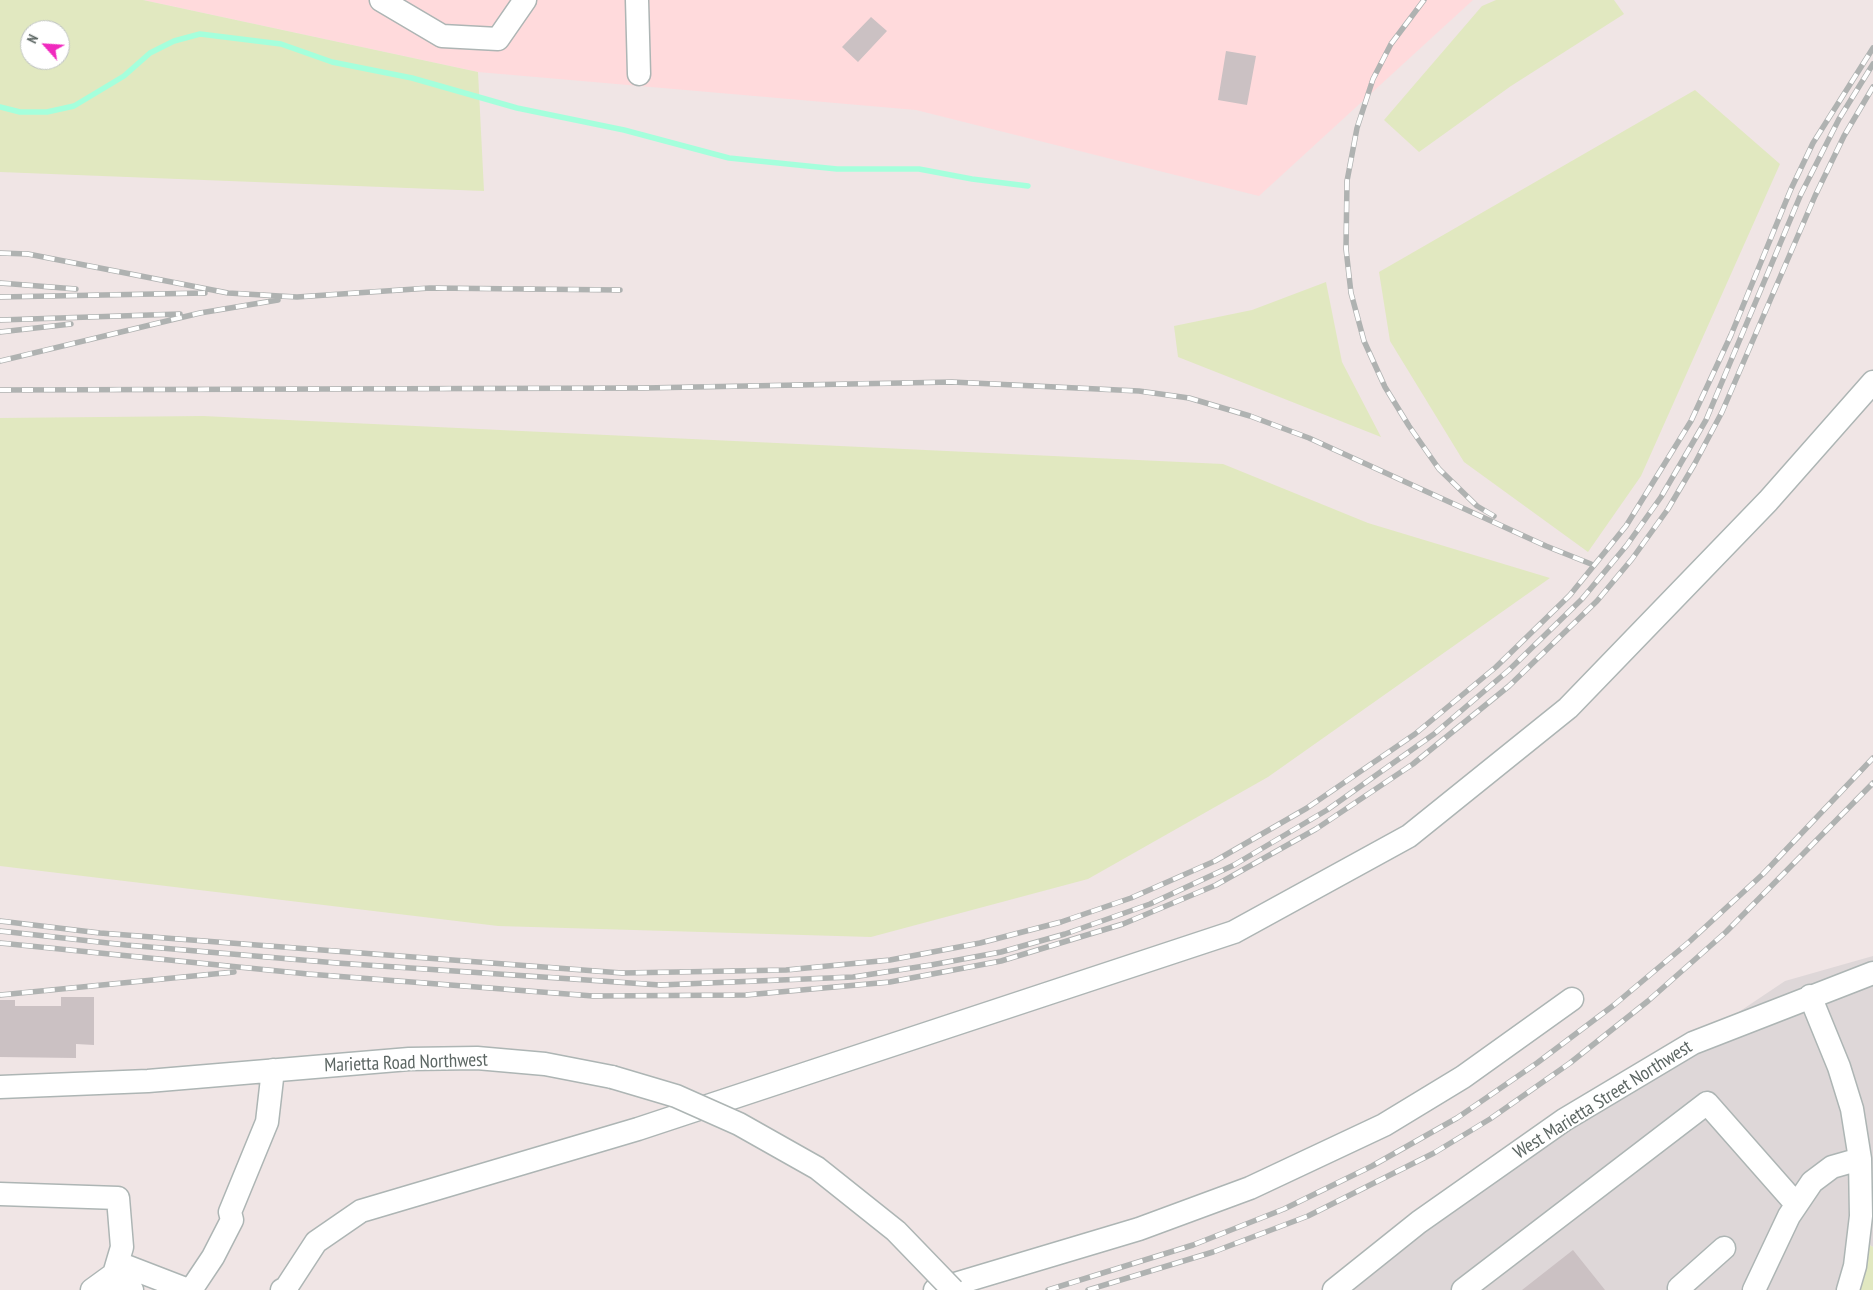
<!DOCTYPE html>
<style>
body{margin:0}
#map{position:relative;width:1873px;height:1290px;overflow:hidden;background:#f0e5e5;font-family:"PT Sans Narrow",sans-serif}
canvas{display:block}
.north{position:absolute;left:20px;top:20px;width:50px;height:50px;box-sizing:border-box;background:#fff;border:1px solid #bec2c1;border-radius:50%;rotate:296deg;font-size:14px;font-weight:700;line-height:20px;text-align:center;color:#5c6663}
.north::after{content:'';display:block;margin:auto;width:18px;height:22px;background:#f02abe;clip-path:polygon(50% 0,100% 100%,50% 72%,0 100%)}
</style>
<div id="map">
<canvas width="1873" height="1290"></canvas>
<div class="north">N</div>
</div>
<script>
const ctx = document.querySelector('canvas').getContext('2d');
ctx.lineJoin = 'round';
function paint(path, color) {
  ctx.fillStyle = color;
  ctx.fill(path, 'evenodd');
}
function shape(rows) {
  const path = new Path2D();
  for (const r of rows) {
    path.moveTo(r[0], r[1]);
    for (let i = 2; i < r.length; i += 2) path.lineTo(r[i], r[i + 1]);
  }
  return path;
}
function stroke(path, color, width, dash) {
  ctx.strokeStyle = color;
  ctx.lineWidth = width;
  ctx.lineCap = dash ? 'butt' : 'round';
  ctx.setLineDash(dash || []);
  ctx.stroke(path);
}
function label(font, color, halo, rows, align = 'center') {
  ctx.font = font + ' "PT Sans Narrow",sans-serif';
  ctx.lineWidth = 4;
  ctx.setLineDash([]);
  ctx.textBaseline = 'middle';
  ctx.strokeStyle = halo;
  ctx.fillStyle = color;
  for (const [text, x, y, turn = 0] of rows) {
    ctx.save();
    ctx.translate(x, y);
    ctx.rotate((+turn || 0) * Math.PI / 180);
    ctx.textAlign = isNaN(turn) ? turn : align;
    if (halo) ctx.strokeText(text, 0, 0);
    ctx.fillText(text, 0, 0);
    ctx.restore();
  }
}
const commercial = shape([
 [143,0,1473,0,1259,196,916,110,478,72]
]);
const industrial = shape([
 [1873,956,1873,1247,1866,1243,1844,1290,1324,1290,1785,981]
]);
const green = shape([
 [0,0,143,0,478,72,484,191,0,172],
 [30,30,60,30,60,60,30,60],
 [1496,0,1614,0,1624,14,1511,86,1419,152,1384,120,1482,6],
 [1695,90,1780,164,1641,476,1588,552,1464,462,1390,341,1379,272],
 [1326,282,1342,362,1381,437,1178,357,1174,326,1252,310],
 [203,416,1223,464,1368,523,1550,578,1268,777,1088,879,871,937,498,926,0,866,0,418],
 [1866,1243,1873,1247,1873,1290,1844,1290]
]);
const stream = shape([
 [0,107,20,112,47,112,74,106,124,76,150,53,174,41,200,34,281,44,332,62,412,78,517,108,624,130,729,158,837,169,919,169,972,179,1028,186]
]);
const building = shape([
 [871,17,887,31,858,62,842,47],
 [1226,51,1256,56,1247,105,1218,100],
 [61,997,94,997,94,1045,76,1044,76,1058,0,1057,0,1000,15,1000,15,1006,61,1006],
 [1573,1250,1605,1290,1522,1290]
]);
const minor = shape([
 [381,0,442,36,498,39,525,0],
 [637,0,639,74],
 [1810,996,1839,1067,1852,1109,1860,1159,1861,1216,1855,1266,1848,1290],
 [0,1087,148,1081,409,1059,477,1058,545,1064,612,1077],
 [0,1194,118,1198,122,1247,114,1274,92,1290],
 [118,1263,188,1290],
 [106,1281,132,1290],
 [191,1290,213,1257,232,1220,230,1212,267,1122,273,1070],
 [282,1290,286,1288,316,1242,361,1211,638,1129,1234,932,1409,836,1568,708,1768,501,1873,382],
 [935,1290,1139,1229,1250,1188,1384,1125,1463,1077,1572,999],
 [1334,1290,1419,1222,1564,1120,1693,1043,1873,973],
 [1463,1290,1707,1103,1796,1204],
 [1680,1290,1679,1288,1724,1248],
 [1754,1290,1789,1216,1812,1182,1832,1167,1860,1159]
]);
const rail = shape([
 [1424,0,1391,44,1373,79,1357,128,1347,181,1346,249,1351,293,1364,341,1385,387,1409,426,1439,469,1477,506,1494,516],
 [0,253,28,254,228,293,297,297,430,288,620,290],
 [0,283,76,289],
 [0,297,205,293],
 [0,320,180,314],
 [0,332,71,324],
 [0,361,200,313,278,300],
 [0,390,644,388,952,382,1139,391,1189,398,1250,416,1309,438,1546,546,1591,564],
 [0,921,100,933,622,973,786,970,890,960,980,943,1061,922,1131,898,1215,861,1307,808,1415,734,1496,667,1570,595,1626,526,1691,421,1731,335,1791,189,1813,143,1873,48],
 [0,931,126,945,337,963,660,985,853,977,931,965,1001,952,1065,934,1150,904,1234,865,1327,810,1434,734,1509,670,1582,599,1627,545,1661,497,1706,420,1801,194,1839,119,1873,64],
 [0,943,308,974,593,996,746,995,890,982,1001,961,1123,924,1216,885,1316,829,1413,764,1509,686,1597,601,1632,559,1668,509,1694,465,1722,412,1815,196,1844,136,1873,87],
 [0,995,234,972],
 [1048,1290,1193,1245,1284,1209,1372,1166,1457,1118,1537,1063,1614,1005,1689,942,1763,874,1873,758],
 [1088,1290,1213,1252,1308,1216,1434,1153,1490,1119,1570,1063,1648,1001,1726,932,1873,783]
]);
const minorBridge = shape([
 [612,1077,676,1096,739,1124,817,1168,896,1231,953,1290]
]);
const streetNames = [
 ["Marietta Road Northwest",406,1063,-2],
 ["West Marietta Street Northwest",1603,1100,-32]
];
paint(commercial, '#ffdadc');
paint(industrial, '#ded7d8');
paint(green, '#e1e8c0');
stroke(stream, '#a5ffdc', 5.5);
paint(building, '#cbc1c3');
stroke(minor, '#adb5b4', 25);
stroke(minor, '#fff', 22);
stroke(rail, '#afb2b1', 5.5);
stroke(rail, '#fff', 4, [11]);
stroke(minorBridge, '#adb5b4', 25, []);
stroke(minorBridge, '#fff', 22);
label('19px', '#5c6663', '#fff', streetNames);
</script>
